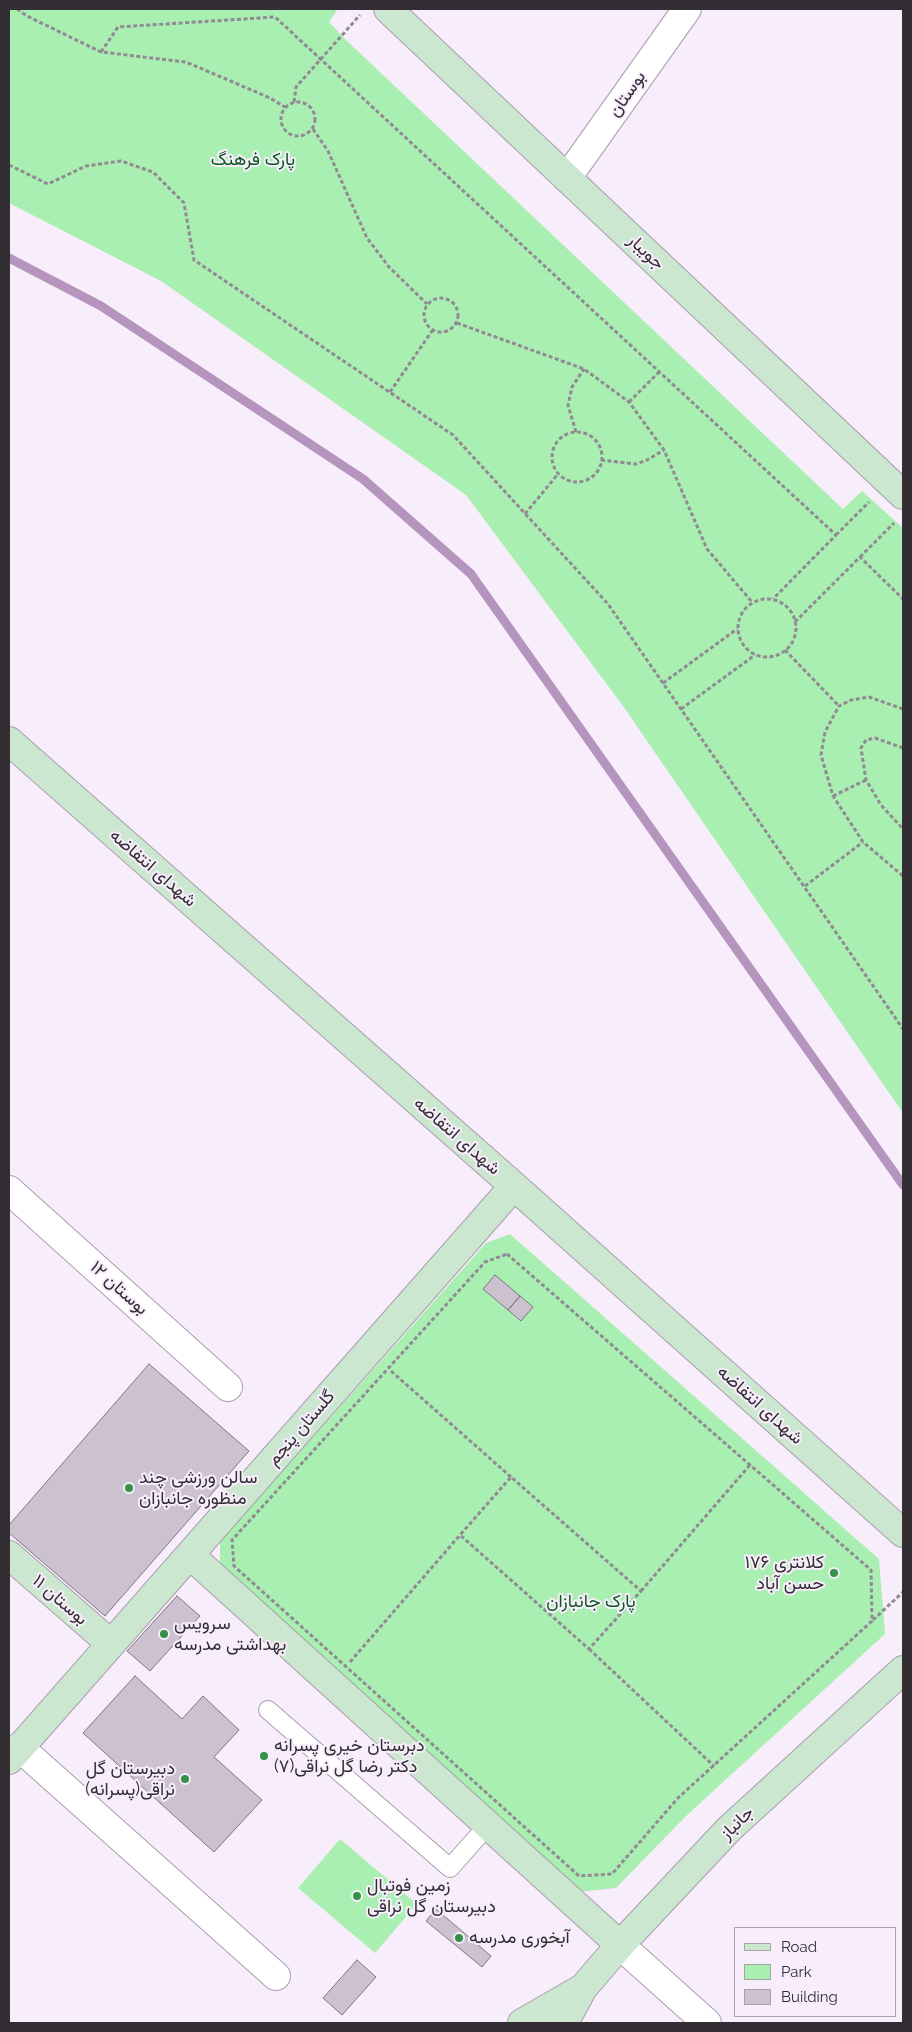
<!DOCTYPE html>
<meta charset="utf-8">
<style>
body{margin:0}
#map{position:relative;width:912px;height:2032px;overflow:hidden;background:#f8edfb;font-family:Raleway,sans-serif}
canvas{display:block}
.frame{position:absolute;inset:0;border:10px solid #322e33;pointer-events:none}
.legend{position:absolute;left:734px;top:1927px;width:162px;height:90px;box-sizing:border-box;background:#f8edfb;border:1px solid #a9a1ab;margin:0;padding:6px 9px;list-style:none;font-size:15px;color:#322e33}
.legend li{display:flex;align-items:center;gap:10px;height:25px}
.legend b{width:25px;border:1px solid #a9a1ab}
</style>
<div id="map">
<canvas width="912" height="2032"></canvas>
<div class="frame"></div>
<ul class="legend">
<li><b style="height:6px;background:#cbe7d0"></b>Road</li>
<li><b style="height:14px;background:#aaefb2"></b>Park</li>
<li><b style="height:14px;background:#ccc1cf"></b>Building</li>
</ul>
</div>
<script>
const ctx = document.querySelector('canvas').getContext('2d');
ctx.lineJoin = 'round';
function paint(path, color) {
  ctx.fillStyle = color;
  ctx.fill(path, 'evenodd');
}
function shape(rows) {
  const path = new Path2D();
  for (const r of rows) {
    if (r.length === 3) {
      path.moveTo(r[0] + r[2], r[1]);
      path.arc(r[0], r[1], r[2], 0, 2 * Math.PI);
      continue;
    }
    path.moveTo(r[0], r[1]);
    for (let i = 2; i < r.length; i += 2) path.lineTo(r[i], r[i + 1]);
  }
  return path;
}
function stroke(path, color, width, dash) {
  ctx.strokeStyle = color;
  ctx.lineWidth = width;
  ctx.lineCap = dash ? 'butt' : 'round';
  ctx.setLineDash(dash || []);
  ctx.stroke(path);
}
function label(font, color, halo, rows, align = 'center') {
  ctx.font = font + ' Raleway,Vazirmatn,sans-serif';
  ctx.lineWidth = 4;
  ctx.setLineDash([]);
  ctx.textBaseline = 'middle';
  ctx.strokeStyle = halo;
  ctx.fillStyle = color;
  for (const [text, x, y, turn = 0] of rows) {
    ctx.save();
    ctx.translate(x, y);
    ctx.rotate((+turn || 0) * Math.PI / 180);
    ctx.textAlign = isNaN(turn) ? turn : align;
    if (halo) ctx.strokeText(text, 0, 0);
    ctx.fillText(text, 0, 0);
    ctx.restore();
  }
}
const green = shape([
 [9,9,338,9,329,22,346,40,843,509,862,491,903,528,903,1113,623,706,466,495,161,281,9,203],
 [510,1234,879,1559,885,1634,686,1816,616,1888,578,1892,220,1563,220,1542,486,1243],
 [340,1839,417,1904,375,1953,298,1888]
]);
const stream = shape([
 [9,258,101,306,363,479,471,574,903,1185]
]);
const building = shape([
 [495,1275,520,1296,508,1310,483,1289,495,1275],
 [520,1296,533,1307,521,1321,508,1310,520,1296],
 [149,1364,249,1451,105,1616,9,1533,9,1525,149,1364],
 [177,1596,200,1616,150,1671,127,1651,177,1596],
 [135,1676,182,1719,203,1696,239,1730,214,1757,262,1800,214,1852,83,1733,135,1676],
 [436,1909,491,1956,482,1967,426,1921,436,1909],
 [357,1960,376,1977,342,2015,323,1998,357,1960]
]);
const path = shape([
 [17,9,27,16,101,52,186,62,270,98,285,107],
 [101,52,118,27,275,17,836,535,773,599],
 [298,119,17],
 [294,102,296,87,360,15],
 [313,129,328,151,367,238,389,267,427,304],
 [9,165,48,184,86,166,121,161,153,172,184,203,194,260,453,435,608,604,903,1029],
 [441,315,17],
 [457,323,584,369,629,402,664,450,707,549,752,602],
 [390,392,432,331],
 [629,402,659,372],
 [576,432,568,405,572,387,584,369],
 [577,457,25],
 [601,460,636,464,647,460,664,450],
 [525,514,558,474],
 [836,535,869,502],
 [860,557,894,523],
 [767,628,29],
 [795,622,860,557,903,599],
 [785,650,839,706],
 [663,683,737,629],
 [681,709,755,655],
 [903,709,869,697,851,700,839,706,825,732,821,755,833,796,863,842,903,876],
 [903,748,875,738,866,740,861,748,866,780,881,805,903,829],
 [833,796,866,780],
 [805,886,863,842],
 [507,1254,871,1570,872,1621,678,1798,612,1874,579,1876,234,1566,232,1540,485,1262,507,1254],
 [391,1371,511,1477],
 [641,1591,750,1465],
 [873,1620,903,1592],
 [589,1649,714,1766],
 [350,1662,460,1535,511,1477,641,1591,589,1649,460,1535]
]);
const lane = shape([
 [268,1710,450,1868,488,1825]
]);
const street = shape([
 [567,178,687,9],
 [9,1190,228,1387],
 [19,1747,276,1976],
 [620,1945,707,2023]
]);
const secondary = shape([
 [388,9,903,495],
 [9,741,514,1186,903,1533],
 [9,1555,111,1644],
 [190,1555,620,1945],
 [9,1760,514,1186],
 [583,1988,620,1945,729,1829,903,1670],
 [522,2023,583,1988,564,2023]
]);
const markers = [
 [129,1488,5,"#329246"],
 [834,1573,5,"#329246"],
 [164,1634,5,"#329246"],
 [264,1756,5,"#329246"],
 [185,1779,5,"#329246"],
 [357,1896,5,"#329246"],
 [459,1938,5,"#329246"]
];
const streetNames = [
 ["بوستان",627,94,-55],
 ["جویبار",646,252,43],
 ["شهدای انتفاضه",153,868,41],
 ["شهدای انتفاضه",457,1136,41],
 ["بوستان ۱۲",119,1288,42],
 ["شهدای انتفاضه",760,1405,42],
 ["گلستان پنجم",301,1428,-49],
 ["بوستان ۱۱",60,1600,41],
 ["جانباز",737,1823,-44]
];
const parkNames = [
 ["پارک فرهنگ",253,160],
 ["پارک جانبازان",591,1602]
];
const poiNames = [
 ["سالن ورزشی چند",139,1478],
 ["منظوره جانبازان",139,1499],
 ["کلانتری ۱۷۶",824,1563,"right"],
 ["حسن آباد",824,1584,"right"],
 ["سرویس",174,1624],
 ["بهداشتی مدرسه",174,1645],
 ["دبرستان خیری پسرانه",274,1746],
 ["دکتر رضا گل نراقی(۷)",274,1767],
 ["دبیرستان گل",175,1769,"right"],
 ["نراقی(پسرانه)",175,1790,"right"],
 ["زمین فوتبال",367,1886],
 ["دبیرستان گل نراقی",367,1907],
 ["آبخوری مدرسه",469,1938]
];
paint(green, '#aaefb2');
stroke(stream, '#b595bd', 9);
paint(building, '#ccc1cf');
stroke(building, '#807683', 1);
stroke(lane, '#a99eab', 20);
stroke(street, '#a99eab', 30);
stroke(secondary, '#a99eab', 30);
stroke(path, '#918a93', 3, [4, 2.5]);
stroke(lane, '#fff', 18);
stroke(street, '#fff', 28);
stroke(secondary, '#cbe7d0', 28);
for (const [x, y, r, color] of markers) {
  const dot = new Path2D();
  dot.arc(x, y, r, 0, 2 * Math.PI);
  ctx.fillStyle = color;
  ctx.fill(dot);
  stroke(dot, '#f8edfb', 2);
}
label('18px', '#322e33', '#f8edfb', streetNames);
label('18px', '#0b5820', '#f8edfb', parkNames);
label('18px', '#322e33', '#f8edfb', poiNames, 'left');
</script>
